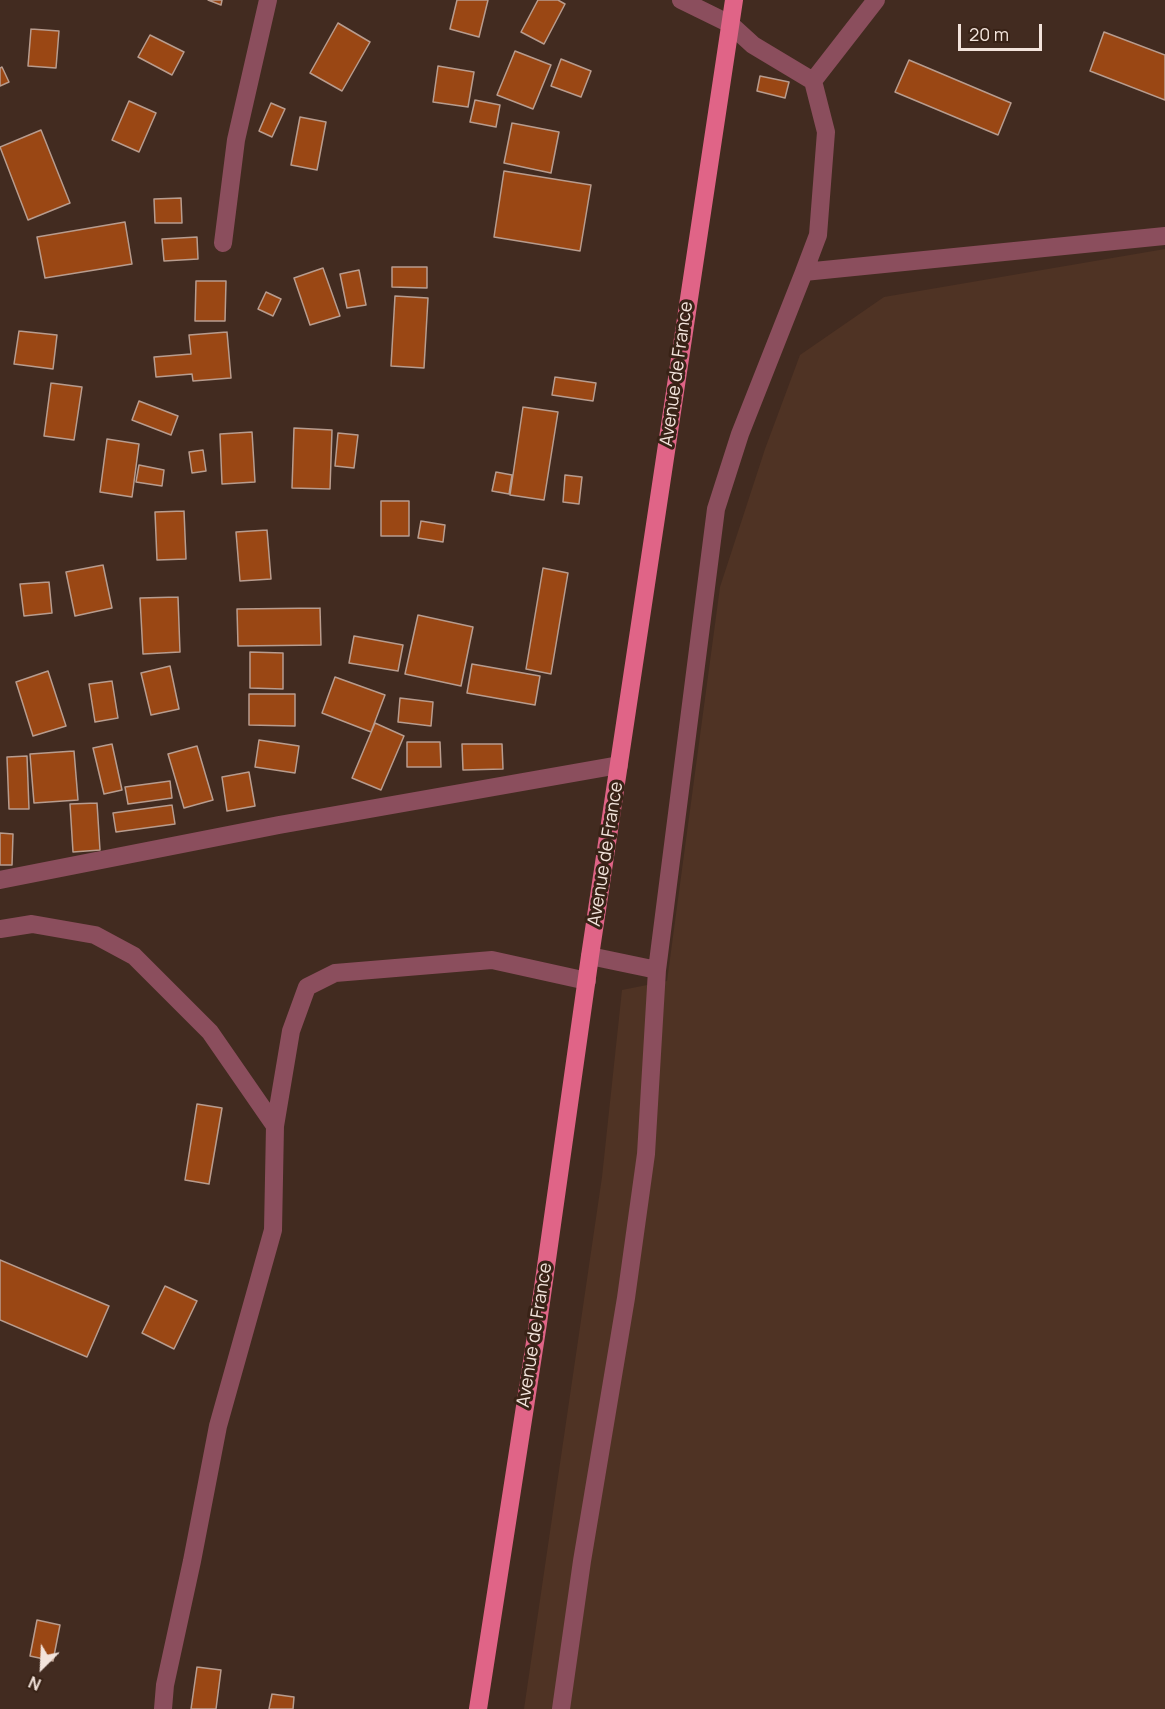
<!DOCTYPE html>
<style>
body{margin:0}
#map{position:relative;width:1165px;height:1709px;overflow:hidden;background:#422b20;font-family:Manrope,sans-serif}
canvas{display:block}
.north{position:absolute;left:12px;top:1637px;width:60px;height:60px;-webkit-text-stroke:4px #382216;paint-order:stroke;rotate:204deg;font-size:16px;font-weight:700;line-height:24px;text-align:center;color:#f3e4dc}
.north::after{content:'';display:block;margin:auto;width:21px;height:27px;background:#f3e4dc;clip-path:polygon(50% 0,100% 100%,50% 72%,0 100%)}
.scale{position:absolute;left:958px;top:24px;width:84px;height:27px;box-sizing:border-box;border:3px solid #f3e4dc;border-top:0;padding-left:8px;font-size:18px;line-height:21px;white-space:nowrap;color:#f3e4dc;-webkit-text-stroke:4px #382216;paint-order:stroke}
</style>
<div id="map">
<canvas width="1165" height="1709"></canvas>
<div class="north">N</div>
<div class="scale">20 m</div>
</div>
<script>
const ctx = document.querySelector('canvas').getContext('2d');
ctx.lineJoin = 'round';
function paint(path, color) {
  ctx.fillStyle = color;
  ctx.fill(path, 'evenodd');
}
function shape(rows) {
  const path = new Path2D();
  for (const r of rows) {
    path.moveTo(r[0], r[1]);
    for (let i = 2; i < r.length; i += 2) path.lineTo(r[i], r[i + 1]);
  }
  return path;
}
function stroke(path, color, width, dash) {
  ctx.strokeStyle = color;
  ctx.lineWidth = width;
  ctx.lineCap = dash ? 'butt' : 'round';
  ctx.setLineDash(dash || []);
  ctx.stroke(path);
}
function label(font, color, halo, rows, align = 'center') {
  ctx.font = font + ' Manrope,sans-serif';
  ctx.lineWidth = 6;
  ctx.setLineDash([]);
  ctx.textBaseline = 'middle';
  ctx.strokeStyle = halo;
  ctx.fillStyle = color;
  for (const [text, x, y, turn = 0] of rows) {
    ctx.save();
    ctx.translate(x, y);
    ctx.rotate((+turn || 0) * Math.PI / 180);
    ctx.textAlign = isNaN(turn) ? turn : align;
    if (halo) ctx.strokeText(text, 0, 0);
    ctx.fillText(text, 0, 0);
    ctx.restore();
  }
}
const built = shape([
 [1165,249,1165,1709,524,1709,602,1177,622,990,667,981,720,587,765,449,800,355,884,297]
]);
const building = shape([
 [208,0,222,0,221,5,208,0],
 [457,0,488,0,479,37,450,29,457,0],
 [538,0,558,0,565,4,544,44,521,32,538,0],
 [338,23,370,42,342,91,310,73,338,23],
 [31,29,59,31,56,68,28,66,31,29],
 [1104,32,1165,55,1165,100,1090,71,1104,32],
 [150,35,184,52,172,75,138,57,150,35],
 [515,51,551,65,533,109,497,95,515,51],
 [561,59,591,71,581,97,551,86,561,59],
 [909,60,1011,103,998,135,895,92,909,60],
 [438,66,474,72,468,107,433,102,438,66],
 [2,67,9,82,0,86,0,68,2,67],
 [760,76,789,82,785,98,757,91,760,76],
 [475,100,500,105,496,127,470,122,475,100],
 [129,101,156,113,139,152,112,140,129,101],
 [271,103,285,109,272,137,259,131,271,103],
 [300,117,326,122,317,170,291,165,300,117],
 [512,123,559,132,551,173,504,163,512,123],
 [41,130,70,203,28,220,0,147,41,130],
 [504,171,591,185,580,251,494,237,504,171],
 [181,198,182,223,155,223,154,199,181,198],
 [125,222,132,264,45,278,37,237,125,222],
 [197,237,198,259,164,261,162,239,197,237],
 [392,267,427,267,427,288,392,287,392,267],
 [323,268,340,316,310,325,294,278,323,268],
 [359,270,366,305,347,308,340,274,359,270],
 [196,281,226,281,225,321,195,321,196,281],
 [266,292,281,299,273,316,258,309,266,292],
 [395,296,428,298,424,368,391,366,395,296],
 [19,331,57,335,53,369,14,364,19,331],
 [227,332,231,378,193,381,192,374,156,377,154,357,191,354,189,335,227,332],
 [555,377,596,383,593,401,552,395,555,377],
 [51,383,82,387,74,440,44,436,51,383],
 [139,401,178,416,171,435,132,420,139,401],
 [523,407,558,412,544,500,510,495,523,407],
 [294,428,332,430,330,489,292,488,294,428],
 [252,432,255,482,222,484,220,434,252,432],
 [338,433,358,435,354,468,335,466,338,433],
 [107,439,139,444,132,497,100,492,107,439],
 [203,450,206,471,192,473,189,452,203,450],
 [139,465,164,470,162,486,136,482,139,465],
 [496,472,512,475,509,494,492,491,496,472],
 [565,475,582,477,579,504,563,502,565,475],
 [381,501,409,501,409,536,381,536,381,501],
 [184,511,186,559,157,560,155,512,184,511],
 [421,521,445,525,443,542,418,538,421,521],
 [267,530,271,579,240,581,236,532,267,530],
 [103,565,112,608,75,616,66,572,103,565],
 [543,568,568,573,551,674,526,669,543,568],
 [49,582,52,613,24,616,20,584,49,582],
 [178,597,180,652,143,654,140,598,178,597],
 [320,608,321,645,238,646,237,609,320,608],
 [418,615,473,627,461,686,405,674,418,615],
 [354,636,403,645,398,671,349,663,354,636],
 [250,652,283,653,283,689,250,688,250,652],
 [472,664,540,676,535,705,467,693,472,664],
 [170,666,179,709,151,715,141,673,170,666],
 [48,671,66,726,33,736,16,682,48,671],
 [335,677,385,695,371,732,322,713,335,677],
 [112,681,118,718,95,722,89,684,112,681],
 [249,694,295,694,295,726,249,725,249,694],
 [400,698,433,702,431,726,398,722,400,698],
 [375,723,404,736,381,790,352,778,375,723],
 [259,740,299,746,295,773,255,767,259,740],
 [407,742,440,742,441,767,407,767,407,742],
 [112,744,122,790,104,794,93,748,112,744],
 [462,744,502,744,503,769,463,770,462,744],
 [197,746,213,800,184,808,168,754,197,746],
 [74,751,78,800,34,803,30,754,74,751],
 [27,756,29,809,9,809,7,757,27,756],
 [249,772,255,806,227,811,222,777,249,772],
 [170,781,172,798,128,804,125,787,170,781],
 [97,803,100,850,73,852,70,804,97,803],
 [172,805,175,824,116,832,113,813,172,805],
 [0,833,13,834,12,865,0,865,0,833],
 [197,1104,222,1108,209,1184,185,1180,197,1104],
 [0,1260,109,1306,87,1357,0,1320,0,1260],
 [165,1286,197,1301,174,1349,142,1333,165,1286],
 [37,1620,60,1625,53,1661,30,1656,37,1620],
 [197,1667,221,1670,216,1709,191,1709,197,1667],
 [272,1694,294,1697,293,1709,269,1709,272,1694]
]);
const minor = shape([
 [681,0,730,24,753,45,813,81,826,132,818,235,804,272],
 [813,81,876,0],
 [223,243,236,140,268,0],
 [0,880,279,825,619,765],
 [0,929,32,924,95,935,134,956,210,1032,275,1126],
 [590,956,657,970],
 [163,1709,165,1685,192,1561,218,1426,273,1230,275,1126,291,1031,307,987,335,973,492,960,587,981],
 [561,1709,582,1561,626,1298,646,1154,657,970,716,509,740,434,804,272,1165,236]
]);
const major = shape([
 [478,1709,538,1323,590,956,734,0]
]);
const streetNames = [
 ["Avenue de France",677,374,-82],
 ["Avenue de France",606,854,-81],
 ["Avenue de France",535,1335,-81]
];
paint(built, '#4f3324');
paint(building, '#9a4714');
stroke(building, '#b89c8e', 1.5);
stroke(minor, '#8b4e5d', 18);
stroke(major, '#e06487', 18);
label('18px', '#f3e4dc', '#382216', streetNames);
</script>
